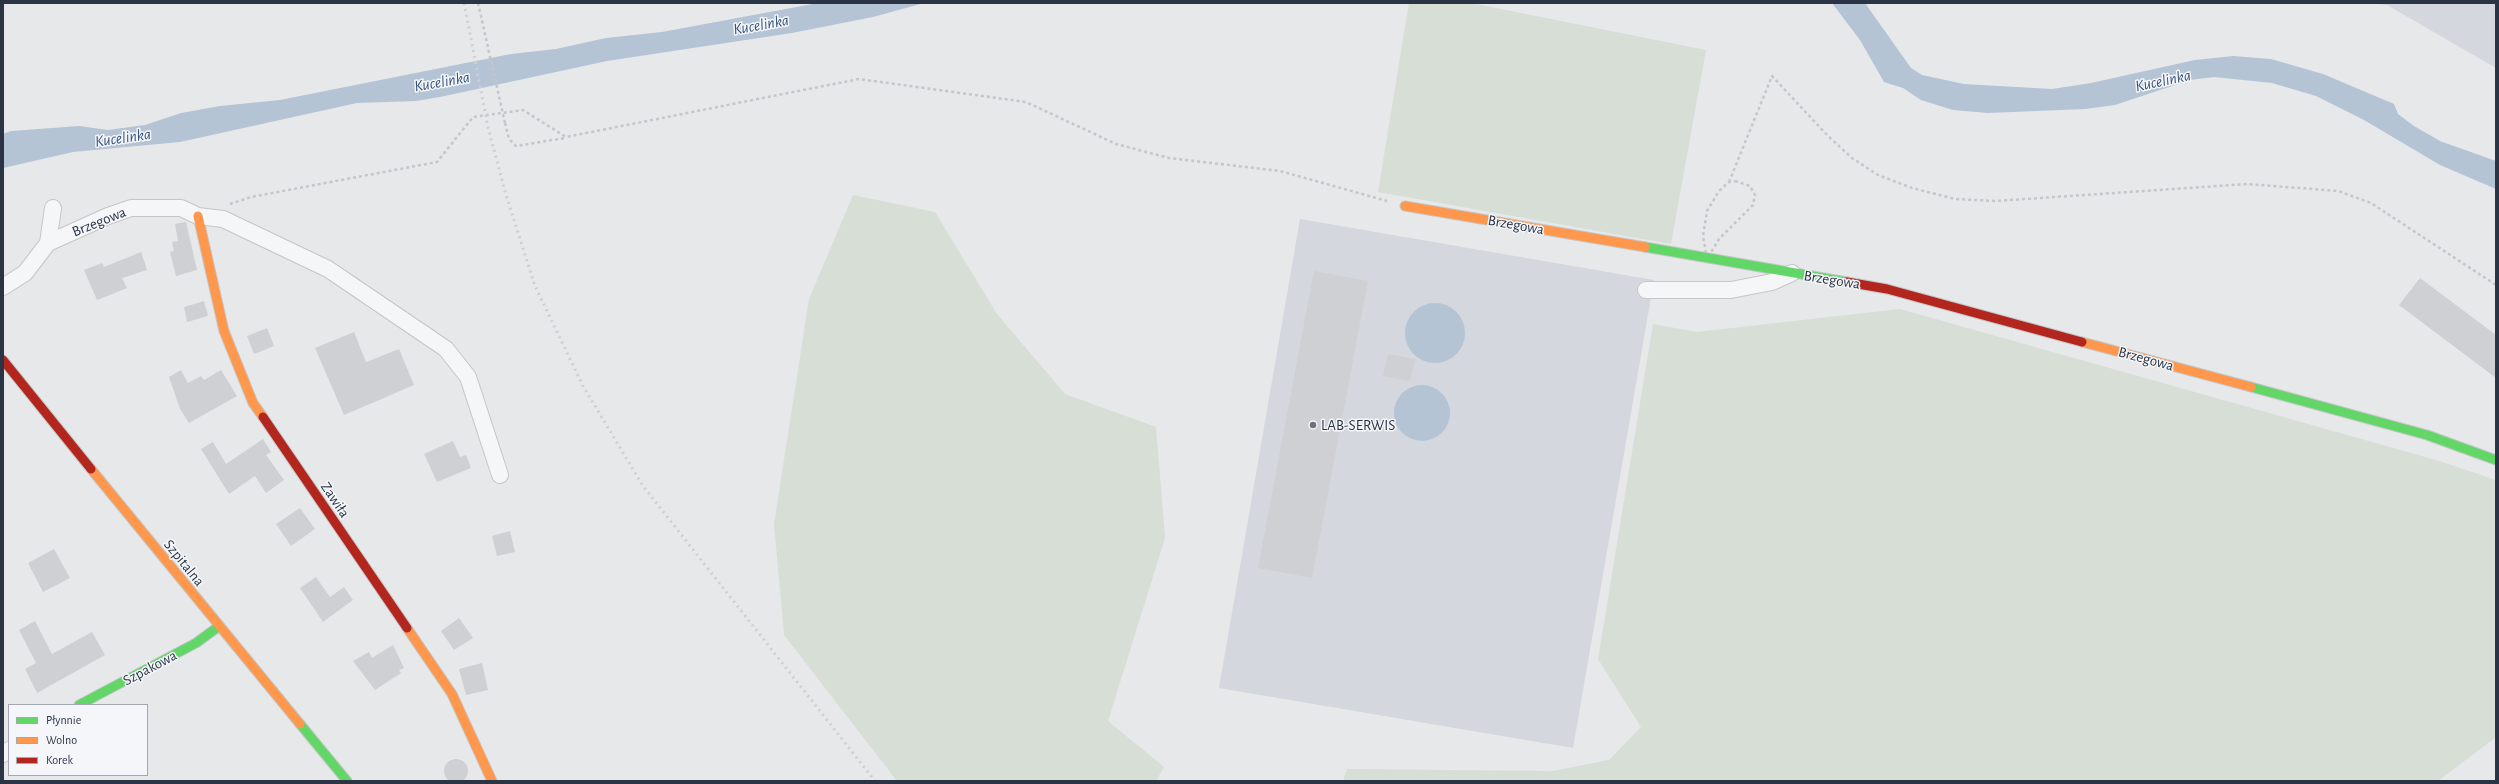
<!DOCTYPE html>
<meta charset="utf-8">
<style>
body{margin:0}
#map{position:relative;width:2499px;height:784px;overflow:hidden;background:#e6e8ea;font-family:"Alegreya Sans",sans-serif}
canvas{display:block}
.frame{position:absolute;inset:0;border:4px solid #2b3445;pointer-events:none}
.legend{position:absolute;left:8px;top:704px;width:140px;height:72px;box-sizing:border-box;background:#f4f6f9;border:1px solid #a4a8b1;margin:0;padding:5px 7px;list-style:none;font-size:12px;color:#2b3445}
.legend li{display:flex;align-items:center;gap:8px;height:20px}
.legend b{width:20px;border:1px solid #a4a8b1}
</style>
<div id="map">
<canvas width="2499" height="784"></canvas>
<div class="frame"></div>
<ul class="legend">
<li><b style="height:5px;background:#63d668"></b>Płynnie</li>
<li><b style="height:5px;background:#ff974d"></b>Wolno</li>
<li><b style="height:5px;background:#b3261e"></b>Korek</li>
</ul>
</div>
<script>
const ctx = document.querySelector('canvas').getContext('2d');
ctx.lineJoin = 'round';
function paint(path, color) {
  ctx.fillStyle = color;
  ctx.fill(path, 'evenodd');
}
function shape(rows) {
  const path = new Path2D();
  for (const r of rows) {
    if (r.length === 3) {
      path.moveTo(r[0] + r[2], r[1]);
      path.arc(r[0], r[1], r[2], 0, 2 * Math.PI);
      continue;
    }
    path.moveTo(r[0], r[1]);
    for (let i = 2; i < r.length; i += 2) path.lineTo(r[i], r[i + 1]);
  }
  return path;
}
function stroke(path, color, width, dash) {
  ctx.strokeStyle = color;
  ctx.lineWidth = width;
  ctx.lineCap = dash ? 'butt' : 'round';
  ctx.setLineDash(dash || []);
  ctx.stroke(path);
}
function label(font, color, halo, rows, align = 'center') {
  ctx.font = font + ' "Alegreya Sans",sans-serif';
  ctx.lineWidth = 3;
  ctx.setLineDash([]);
  ctx.textBaseline = 'middle';
  ctx.strokeStyle = halo;
  ctx.fillStyle = color;
  for (const [text, x, y, turn = 0] of rows) {
    ctx.save();
    ctx.translate(x, y);
    ctx.rotate((+turn || 0) * Math.PI / 180);
    ctx.textAlign = isNaN(turn) ? turn : align;
    if (halo) ctx.strokeText(text, 0, 0);
    ctx.fillText(text, 0, 0);
    ctx.restore();
  }
}
const built = shape([
 [2369,3,2496,3,2496,68,2387,5],
 [1300,219,1654,280,1573,748,1219,688]
]);
const green = shape([
 [1409,3,1471,3,1706,50,1671,244,1378,192],
 [853,195,935,212,997,314,1065,394,1156,427,1165,538,1108,721,1164,767,1156,781,897,781,784,635,774,524,809,299],
 [1900,309,2436,460,2496,480,2496,737,2438,781,1343,781,1347,769,1553,771,1609,760,1641,727,1598,659,1653,324,1697,332]
]);
const water = shape([
 [818,3,924,3,873,17,792,33,607,61,440,97,416,101,357,103,180,142,73,152,3,168,3,134,11,131,79,126,108,130,145,125,181,113,220,106,280,100,511,54,556,49,606,38,662,32],
 [1832,3,1865,3,1911,68,1922,75,1964,84,2052,89,2091,83,2195,60,2233,56,2271,59,2323,74,2394,104,2398,114,2414,126,2440,141,2496,161,2496,189,2440,165,2364,120,2316,96,2272,83,2214,77,2190,80,2115,105,2085,109,1988,113,1953,110,1921,100,1903,88,1884,82,1860,40],
 [1435,333,30],
 [1422,413,28]
]);
const building = shape([
 [186,222,197,270,176,276,170,252,174,251,172,242,178,241,175,224],
 [141,252,147,270,122,278,127,288,97,300,84,270,102,263,104,267],
 [1314,271,1368,281,1312,578,1258,568],
 [2420,278,2496,335,2496,378,2399,305],
 [204,301,208,316,187,322,184,307],
 [267,328,274,346,254,354,247,336],
 [354,332,366,362,399,349,414,385,344,415,315,348],
 [1388,354,1415,359,1410,381,1383,376],
 [181,370,188,383,201,376,204,380,221,370,237,396,189,423,180,409,169,377],
 [263,439,271,452,266,455,284,480,266,493,255,476,229,494,201,449,213,442,226,464],
 [453,441,460,457,466,455,471,468,437,482,424,454],
 [300,508,315,529,291,546,276,524],
 [510,531,515,552,497,556,492,536],
 [54,549,70,578,43,592,28,563],
 [316,577,330,597,344,587,353,600,323,622,300,588],
 [459,618,473,638,454,650,441,631],
 [35,621,52,654,92,632,105,655,37,693,25,669,36,663,19,630],
 [393,645,404,668,399,670,401,673,375,690,353,661,369,652,372,658],
 [482,663,488,690,466,695,459,669],
 [456,771,12]
]);
const path = shape([
 [505,123,509,139,516,146,565,138],
 [1735,181,1750,186,1755,195,1753,205,1719,239,1707,259,1703,236,1707,211,1719,191,1729,182,1735,181],
 [1729,182,1772,76,1827,135,1852,158,1878,175,1912,188,1955,199,1996,201,2247,184,2338,191,2371,203,2496,285],
 [230,204,251,197,437,162,473,117,523,110,566,137,859,79,1026,102,1116,144,1169,158,1280,171,1387,201]
]);
const street = shape([
 [48,243,108,216,131,208,181,208,198,216,223,219,328,269,446,349,468,377,500,475],
 [3,287,25,273,48,243,53,208],
 [1646,290,1731,290,1772,282,1792,273],
 [3,754,9,750]
]);
const fast = shape([
 [1645,247,1847,282],
 [2251,387,2427,435,2496,460],
 [79,705,196,643,218,627],
 [300,724,347,781]
]);
const slow = shape([
 [1405,206,1645,247],
 [198,216,224,331,253,403,263,417],
 [2082,342,2251,387],
 [91,469,300,724],
 [407,628,452,694,492,781]
]);
const jam = shape([
 [1847,282,1887,289,2082,342],
 [3,360,91,469],
 [263,417,407,628]
]);
const rail = shape([
 [464,3,488,127,506,195,535,286,583,386,643,486,875,781]
]);
const pathBridge = shape([
 [478,3,505,123]
]);
const markers = [
 [1313,425,4,"#6c737f"]
];
const streetNames = [
 ["Brzegowa",99,222,-22],
 ["Brzegowa",1516,225,10],
 ["Brzegowa",1832,280,9],
 ["Brzegowa",2146,359,15],
 ["Zawiła",335,500,56],
 ["Szpitalna",184,563,51],
 ["Szpakowa",150,668,-28]
];
const poiNames = [
 ["LAB-SERWIS",1321,425]
];
const waterNames = [
 ["Kucelinka",761,25,-10],
 ["Kucelinka",2163,81,-12],
 ["Kucelinka",442,82,-10],
 ["Kucelinka",123,138,-8]
];
paint(built, '#d4d7dd');
paint(green, '#d6ded6');
paint(water, '#b4c4d5');
paint(building, '#ced0d3');
stroke(street, '#c4c6c8', 18);
stroke(fast, '#c4c6c8', 11);
stroke(slow, '#c4c6c8', 11);
stroke(jam, '#c4c6c8', 11);
stroke(path, '#c5c6ca', 2.5, [3, 3]);
stroke(street, '#f5f6f7', 16);
stroke(fast, '#63d668', 9);
stroke(slow, '#ff974d', 9);
stroke(jam, '#b3261e', 9);
stroke(rail, '#cecfd2', 3, [2, 4]);
stroke(pathBridge, '#c5c6ca', 2.5, [3, 3]);
for (const [x, y, r, color] of markers) {
  const dot = new Path2D();
  dot.arc(x, y, r, 0, 2 * Math.PI);
  ctx.fillStyle = color;
  ctx.fill(dot);
  stroke(dot, '#f4f6f9', 1.5);
}
label('15px', '#2b3445', '#f4f6f9', streetNames);
label('15px', '#2b3445', '#f4f6f9', poiNames, 'left');
label('italic 16px', '#34527a', '#f4f6f9', waterNames);
</script>
